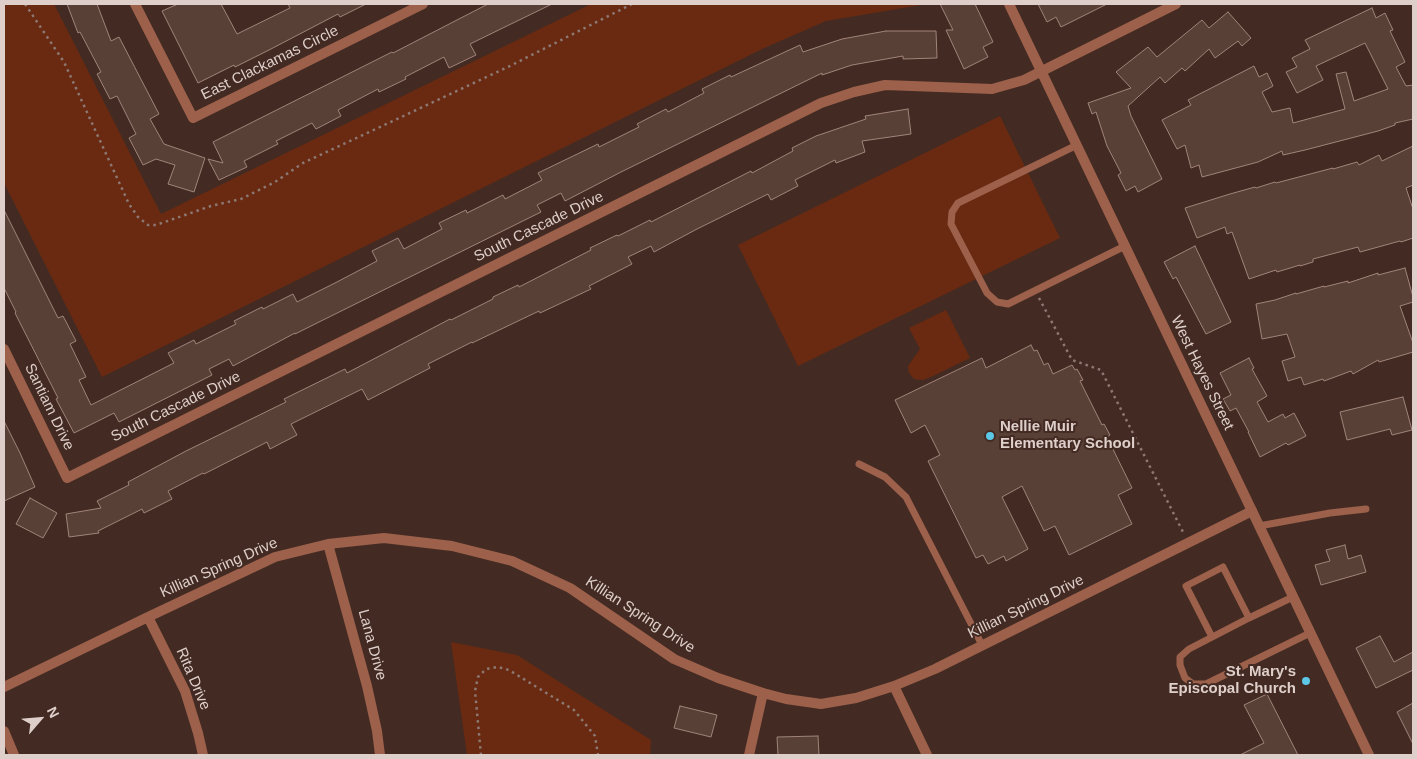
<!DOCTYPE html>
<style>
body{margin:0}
#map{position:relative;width:1417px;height:759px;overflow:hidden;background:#432b23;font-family:Arial,sans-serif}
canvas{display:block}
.frame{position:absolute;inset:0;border:5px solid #dfcfca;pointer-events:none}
.north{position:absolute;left:15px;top:694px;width:50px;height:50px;-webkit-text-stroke:4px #432b23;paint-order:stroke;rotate:63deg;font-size:14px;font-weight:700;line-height:20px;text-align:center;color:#dfcfca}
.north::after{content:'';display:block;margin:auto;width:18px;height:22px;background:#dfcfca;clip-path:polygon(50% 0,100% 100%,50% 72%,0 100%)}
</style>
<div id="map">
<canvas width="1417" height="759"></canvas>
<div class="frame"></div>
<div class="north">N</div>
</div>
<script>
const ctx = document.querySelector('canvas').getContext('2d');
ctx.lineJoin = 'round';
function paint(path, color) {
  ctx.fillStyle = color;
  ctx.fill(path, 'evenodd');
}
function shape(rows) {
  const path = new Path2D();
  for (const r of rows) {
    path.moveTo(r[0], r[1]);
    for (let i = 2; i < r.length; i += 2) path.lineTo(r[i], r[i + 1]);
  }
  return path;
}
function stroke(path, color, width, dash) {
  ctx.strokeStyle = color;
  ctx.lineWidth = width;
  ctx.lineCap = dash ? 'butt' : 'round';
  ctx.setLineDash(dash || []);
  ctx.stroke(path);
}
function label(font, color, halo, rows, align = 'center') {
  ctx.font = font + ' Arial,sans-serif';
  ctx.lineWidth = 4;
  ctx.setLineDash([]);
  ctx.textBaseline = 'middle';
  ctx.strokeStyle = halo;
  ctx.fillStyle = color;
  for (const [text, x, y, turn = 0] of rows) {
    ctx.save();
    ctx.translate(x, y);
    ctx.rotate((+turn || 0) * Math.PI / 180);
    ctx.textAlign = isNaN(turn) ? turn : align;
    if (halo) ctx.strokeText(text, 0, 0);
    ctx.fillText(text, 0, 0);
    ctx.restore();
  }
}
const green = shape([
 [4,4,54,4,161,214,591,4,921,5,826,21,762,49,102,377,4,183],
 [1000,116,1060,238,798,366,738,245],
 [946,310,970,358,933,376,923,380,914,379,909,373,908,366,920,349,909,328],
 [451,642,517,655,651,740,650,755,467,755]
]);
const building = shape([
 [67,4,97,4,111,41,119,37,159,114,150,119,164,144,205,158,194,192,168,184,175,165,156,159,143,165,129,138,136,134,117,96,110,99,97,74,101,72,80,32,78,33,67,4],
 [178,4,221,4,237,34,290,8,288,4,366,4,340,17,338,14,269,50,235,67,234,65,198,83,162,11,178,4],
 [488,4,552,4,470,44,476,55,449,68,444,57,405,77,406,79,379,92,378,89,338,110,341,116,316,129,312,123,276,141,278,144,244,161,247,167,219,180,208,159,223,163,213,142,392,52,393,53,488,4],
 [940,4,975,4,993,42,983,47,988,57,964,69,946,30,953,30,940,4],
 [1038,4,1107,4,1061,27,1056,17,1047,22,1038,4],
 [1372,8,1376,18,1385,13,1393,30,1390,31,1405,62,1396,67,1406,86,1413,85,1413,119,1395,123,1395,125,1378,131,1305,150,1283,155,1282,151,1258,162,1202,177,1199,165,1191,168,1185,145,1177,149,1162,120,1191,105,1188,100,1254,66,1259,77,1267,73,1273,86,1262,92,1272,112,1290,108,1293,123,1345,109,1336,74,1346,72,1354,101,1388,89,1365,43,1316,66,1323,80,1297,93,1286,72,1297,67,1292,58,1310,49,1305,40,1372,8],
 [1228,12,1251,38,1242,46,1238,41,1215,58,1209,49,1185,71,1182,68,1165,83,1160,77,1128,106,1131,116,1162,179,1138,192,1135,186,1126,191,1118,175,1121,173,1107,146,1096,112,1092,114,1088,103,1131,88,1116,72,1148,47,1157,57,1202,20,1209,28,1228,12],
 [886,31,936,31,937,58,903,59,903,56,852,65,822,75,822,73,621,172,565,201,561,193,537,205,541,212,317,323,295,334,295,333,233,366,229,359,209,369,212,375,119,422,114,413,74,433,56,399,58,398,15,313,16,312,4,288,4,210,58,318,63,316,76,341,70,344,86,377,79,380,91,405,174,363,168,353,194,340,196,344,236,324,234,321,262,307,263,309,293,294,297,302,335,283,377,261,372,251,398,238,404,249,442,229,439,223,466,210,467,213,503,195,505,199,542,180,538,173,598,144,599,147,639,127,637,124,666,109,668,112,704,93,702,89,730,75,731,77,800,45,803,52,842,39,886,31],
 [908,109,911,134,862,141,865,152,836,163,835,160,795,180,798,186,771,200,768,194,697,229,654,252,651,246,628,257,632,264,589,286,591,289,540,313,539,311,472,343,472,342,428,364,430,368,368,400,362,389,291,424,297,435,270,449,267,442,204,474,203,473,168,491,172,499,144,513,142,509,98,531,99,533,69,537,66,514,101,508,97,501,129,485,128,482,186,451,286,402,284,399,345,369,347,373,450,319,451,320,493,299,493,297,518,285,519,287,591,250,590,248,617,235,618,236,650,220,651,222,751,171,752,173,793,151,792,148,816,136,866,119,865,116,908,109],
 [1413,146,1413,185,1406,188,1413,209,1413,238,1401,242,1400,241,1360,252,1358,247,1313,259,1313,262,1300,266,1300,265,1277,272,1276,270,1249,279,1232,232,1227,234,1225,227,1197,238,1185,208,1230,194,1255,187,1256,188,1275,182,1276,183,1333,168,1333,169,1357,162,1359,165,1379,155,1382,161,1413,146],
 [1195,246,1231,322,1206,334,1176,277,1173,279,1164,262,1195,246],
 [1405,268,1413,297,1413,302,1400,306,1413,343,1413,352,1379,362,1378,360,1353,374,1351,371,1324,381,1323,379,1304,385,1301,377,1288,381,1282,361,1295,357,1287,334,1262,339,1256,304,1275,300,1296,293,1296,294,1324,286,1324,287,1348,281,1348,283,1378,273,1378,275,1405,268],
 [1031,345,1034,351,1037,350,1044,365,1048,363,1053,374,1072,365,1075,370,1077,369,1083,380,1080,381,1102,425,1104,424,1110,435,1107,437,1132,488,1118,495,1132,524,1069,555,1055,526,1044,531,1022,486,1002,497,1028,549,1006,561,1004,556,988,564,983,555,976,558,928,461,940,455,925,425,911,433,895,400,982,358,986,368,1031,345],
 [1249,358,1254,368,1252,369,1267,396,1257,402,1268,422,1283,414,1285,418,1294,413,1306,436,1288,445,1286,443,1260,457,1248,432,1249,432,1236,408,1230,411,1223,399,1231,395,1220,373,1249,358],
 [1403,397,1412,430,1392,435,1390,429,1347,440,1340,412,1403,397],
 [4,421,20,453,35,487,4,501,4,421],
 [30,498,57,513,43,538,16,524,30,498],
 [1345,545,1348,559,1361,555,1366,572,1321,585,1315,565,1330,561,1326,550,1345,545],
 [1380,636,1394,662,1413,652,1413,670,1376,688,1356,648,1380,636],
 [1267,694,1298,755,1240,755,1264,743,1244,705,1267,694],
 [1413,703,1413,744,1397,712,1413,703],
 [680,706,717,715,711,737,674,728,680,706],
 [818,736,819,755,778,755,777,737,818,736]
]);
const path = shape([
 [25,4,64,62,129,204,138,217,148,225,156,225,211,206,241,199,275,182,303,163,508,67,632,4],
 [1039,298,1072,360,1101,370,1183,532],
 [481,755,475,691,478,677,486,669,498,667,509,670,574,710,595,736,598,755]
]);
const service = shape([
 [1077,145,958,203,952,212,951,224,987,293,997,302,1008,304,1125,246],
 [859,464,885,477,906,497,982,645],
 [1259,526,1330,513,1366,509],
 [1293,597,1249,618,1189,649,1180,657,1180,665,1185,678,1193,684,1206,684,1310,633],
 [1212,637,1186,586,1223,567,1249,618]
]);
const minor = shape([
 [135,4,193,118,423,4],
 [4,349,67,478,821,103,854,92,885,85,992,89,1024,80,1042,71],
 [328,544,367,686,377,731,380,755],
 [148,617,185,691,198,733,203,755],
 [894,686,927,755],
 [4,687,148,617,275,557,328,544,384,538,452,546,512,561,570,588,674,659,718,678,763,693,786,699,821,704,856,698,894,686,935,669,1252,511],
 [4,731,14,755],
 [749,755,763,693]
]);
const tertiary = shape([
 [1009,4,1369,755],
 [1042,71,1176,4]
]);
const markers = [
 [990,436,5,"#5cc7e7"],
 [1306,681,5,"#5cc7e7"]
];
const streetNames = [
 ["East Clackamas Circle",270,63,-26],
 ["South Cascade Drive",539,227,-26],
 ["West Hayes Street",1202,373,64],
 ["Santiam Drive",49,407,64],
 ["South Cascade Drive",176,407,-26],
 ["Killian Spring Drive",219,568,-24],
 ["Killian Spring Drive",1026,607,-26],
 ["Killian Spring Drive",640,615,33],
 ["Lana Drive",372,645,75],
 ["Rita Drive",193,679,67]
];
const poiNames = [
 ["Nellie Muir",1000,427],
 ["Elementary School",1000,444],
 ["St. Mary's",1296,672,"right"],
 ["Episcopal Church",1296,689,"right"]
];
paint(green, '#692a11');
paint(building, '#594037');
stroke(building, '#a0847a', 1);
stroke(path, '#8d7872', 2.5, [2.5, 4]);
stroke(service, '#9c604b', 7);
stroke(minor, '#9c604b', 10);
stroke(tertiary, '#9c604b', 10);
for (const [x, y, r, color] of markers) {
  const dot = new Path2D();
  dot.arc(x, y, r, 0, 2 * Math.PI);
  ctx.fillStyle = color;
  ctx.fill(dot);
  stroke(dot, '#432b23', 2);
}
label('15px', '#dfcfca', '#432b23', streetNames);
label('bold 15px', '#dfcfca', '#432b23', poiNames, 'left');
</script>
